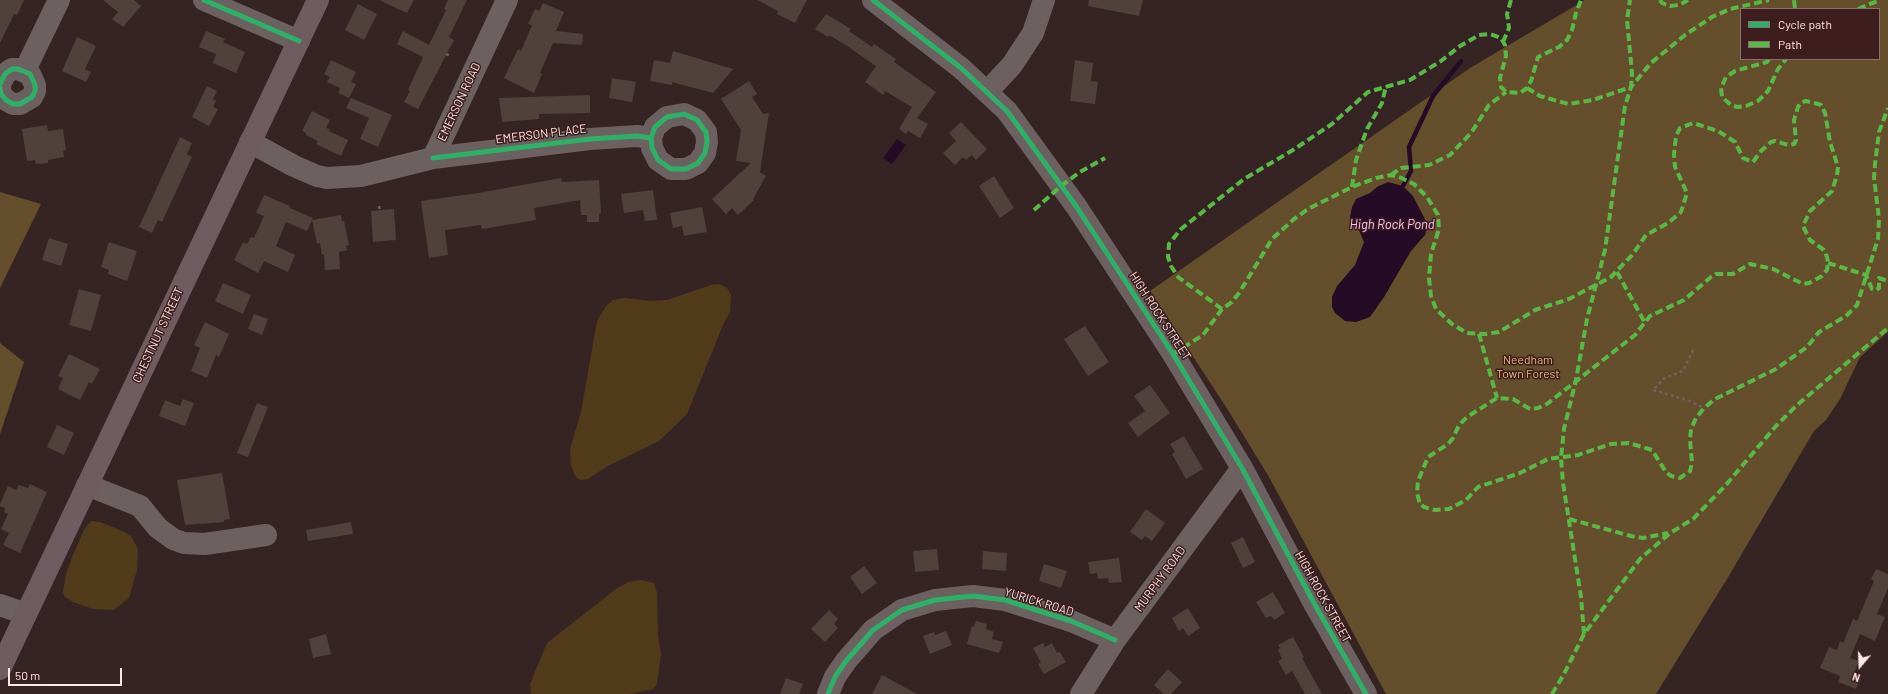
<!DOCTYPE html>
<style>
body{margin:0}
#map{position:relative;width:1888px;height:694px;overflow:hidden;background:#362424;font-family:Barlow,sans-serif}
canvas{display:block}
.legend{position:absolute;left:1740px;top:8px;width:140px;height:52px;box-sizing:border-box;background:#3d1d1d;border:1px solid #8a6d6d;margin:0;padding:5px 7px;list-style:none;font-size:12px;color:#fde6e5}
.legend li{display:flex;align-items:center;gap:8px;height:20px}
.legend b{width:20px;border:1px solid #8a6d6d}
.north{position:absolute;left:1840px;top:646px;width:40px;height:40px;-webkit-text-stroke:3px #3d1d1d;paint-order:stroke;rotate:199deg;font-size:11px;font-weight:700;line-height:16px;text-align:center;color:#fde6e5}
.north::after{content:'';display:block;margin:auto;width:14px;height:18px;background:#fde6e5;clip-path:polygon(50% 0,100% 100%,50% 72%,0 100%)}
.scale{position:absolute;left:8px;top:668px;width:114px;height:18px;box-sizing:border-box;border:2px solid #fde6e5;border-top:0;padding-left:5px;font-size:12px;line-height:14px;white-space:nowrap;color:#fde6e5;-webkit-text-stroke:3px #3d1d1d;paint-order:stroke}
</style>
<div id="map">
<canvas width="1888" height="694"></canvas>
<ul class="legend">
<li><b style="height:5px;background:#2db169"></b>Cycle path</li>
<li><b style="height:5px;background:#58b947"></b>Path</li>
</ul>
<div class="north">N</div>
<div class="scale">50 m</div>
</div>
<script>
const ctx = document.querySelector('canvas').getContext('2d');
ctx.lineJoin = 'round';
function paint(path, color) {
  ctx.fillStyle = color;
  ctx.fill(path, 'evenodd');
}
function shape(rows) {
  const path = new Path2D();
  for (const r of rows) {
    path.moveTo(r[0], r[1]);
    for (let i = 2; i < r.length; i += 2) path.lineTo(r[i], r[i + 1]);
  }
  return path;
}
function stroke(path, color, width, dash) {
  ctx.strokeStyle = color;
  ctx.lineWidth = width;
  ctx.lineCap = dash ? 'butt' : 'round';
  ctx.setLineDash(dash || []);
  ctx.stroke(path);
}
function label(font, color, halo, rows, align = 'center') {
  ctx.font = font + ' Barlow,sans-serif';
  ctx.lineWidth = 3;
  ctx.setLineDash([]);
  ctx.textBaseline = 'middle';
  ctx.strokeStyle = halo;
  ctx.fillStyle = color;
  for (const [text, x, y, turn = 0] of rows) {
    ctx.save();
    ctx.translate(x, y);
    ctx.rotate((+turn || 0) * Math.PI / 180);
    ctx.textAlign = isNaN(turn) ? turn : align;
    if (halo) ctx.strokeText(text, 0, 0);
    ctx.fillText(text, 0, 0);
    ctx.restore();
  }
}
const green = shape([
 [719,284,727,288,731,295,730,312,723,325,687,414,659,441,606,467,588,479,580,480,575,476,571,465,570,449,581,412,597,321,606,306,613,300,625,298,651,301,667,300,711,285],
 [91,521,100,522,125,532,131,536,138,549,137,570,129,598,114,610,93,609,73,602,65,597,63,592,66,574,73,555,85,528],
 [641,580,654,583,657,593,658,636,661,654,657,684,653,689,630,694,531,694,530,684,547,643,616,589,628,582]
]);
const forest = shape([
 [1585,0,1888,0,1888,332,1860,357,1840,399,1826,420,1814,431,1727,579,1656,694,1386,694,1269,477,1228,410,1150,291,1470,68],
 [1741,9,1879,9,1879,59,1741,59],
 [0,192,41,204,0,288],
 [0,343,24,362,0,434]
]);
const water = shape([
 [897,139,906,145,892,164,883,158],
 [1388,182,1403,186,1413,196,1428,225,1425,235,1411,251,1384,297,1370,317,1356,322,1345,321,1335,313,1332,307,1332,297,1337,286,1355,265,1364,242,1358,228,1354,224,1350,217,1352,207,1356,199,1370,193,1377,187]
]);
const stream = shape([
 [1403,186,1411,171,1409,147,1433,96,1461,61]
]);
const building = shape([
 [0,0,24,0,17,15,14,14,0,43],
 [103,0,134,0,141,6,123,27,112,19,118,12],
 [379,0,414,0,407,13],
 [448,0,467,0,449,37,454,40,418,109,404,102,410,91,408,90,423,57,397,44,403,31,429,45,446,10,444,9],
 [757,0,807,0,795,23,777,14,778,11],
 [1089,0,1143,0,1139,16,1088,6],
 [543,3,564,12,556,31,583,34,582,45,553,43,540,73,542,74,534,93,504,78,518,49,521,51,532,25,528,24,535,9,539,11],
 [358,4,377,14,364,40,345,30],
 [826,14,851,29,849,31,872,47,874,44,896,59,894,62,936,92,917,118,928,124,920,138,908,131,906,134,899,129,912,107,885,91,883,95,865,82,876,66,847,46,829,35,828,37,815,29],
 [206,31,225,39,223,42,245,52,236,73,213,63,216,54,199,47],
 [77,37,96,46,85,69,91,72,86,82,62,71],
 [673,51,733,69,713,93,672,82,672,85,650,81,654,60,670,63],
 [331,60,356,72,351,82,356,84,349,98,338,93,340,88,327,82,330,77,324,74],
 [1075,60,1093,63,1091,81,1098,82,1095,104,1070,101],
 [612,78,636,82,632,102,609,98],
 [749,81,757,94,752,97,763,114,769,113,760,172,766,176,753,199,754,200,738,215,732,208,726,214,712,199,751,163,736,161,741,130,721,99],
 [207,86,217,91,213,99,216,101,213,107,218,109,209,126,192,117],
 [590,95,590,113,539,114,539,119,502,122,499,98],
 [351,98,392,115,378,147,360,139,369,118,346,108],
 [312,111,330,120,326,128,330,129,329,131,348,140,341,156,316,144,318,141,306,135,306,133,302,131],
 [961,122,987,149,976,160,972,155,966,160,963,157,955,165,943,153,956,141,949,133],
 [47,125,48,131,63,129,66,150,63,151,64,157,48,160,48,163,36,164,35,160,27,161,22,129],
 [180,137,192,143,187,154,192,157,162,222,158,220,152,233,139,227],
 [994,176,1014,208,1000,218,979,186],
 [561,178,562,182,599,180,601,213,599,214,599,222,587,222,587,215,581,215,580,200,534,208,536,220,482,229,481,225,445,230,448,255,429,258,421,201,478,193],
 [653,190,657,220,645,221,643,210,624,213,621,194],
 [264,195,290,206,290,208,313,218,307,231,286,222,276,246,295,255,288,272,264,261,258,273,234,260,243,242,247,244,251,237,254,238,264,216,256,213],
 [702,207,707,232,684,236,682,226,673,228,670,213],
 [394,209,396,240,373,242,371,211],
 [341,215,342,222,344,221,349,245,346,246,347,250,339,252,340,269,325,270,324,254,322,255,320,243,317,244,312,220],
 [49,238,68,244,61,266,42,260],
 [109,242,137,251,127,281,108,274,109,270,101,267],
 [223,283,251,295,243,314,215,301],
 [79,289,101,295,91,331,69,325],
 [254,314,268,319,262,335,248,329],
 [205,322,229,334,219,357,216,355,207,378,191,371,200,348,194,345],
 [1085,326,1109,362,1088,376,1064,339],
 [69,354,100,369,92,384,89,382,80,400,58,389,63,378,58,376],
 [1150,385,1170,413,1138,437,1128,423,1145,411,1134,396],
 [183,399,194,403,185,426,159,416,165,400,180,406],
 [257,403,268,407,248,457,237,453],
 [57,425,74,433,64,455,47,447],
 [1184,436,1203,469,1186,479,1172,454,1175,452,1170,444],
 [222,473,230,519,224,520,224,522,185,525,177,480],
 [30,484,47,492,20,553,3,545,9,533,1,529,8,514,4,512,5,508,0,506,0,504,8,486,16,490,19,485,28,488],
 [1146,509,1165,523,1152,541,1145,536,1142,540,1130,532],
 [351,522,353,534,308,541,306,530],
 [1243,537,1255,562,1243,568,1231,543],
 [937,549,939,570,915,572,913,551],
 [983,551,1007,553,1006,571,982,569],
 [1119,558,1122,582,1109,583,1108,578,1098,579,1097,573,1090,574,1088,562],
 [1044,564,1067,571,1061,588,1039,581],
 [864,566,877,583,862,594,850,577],
 [1876,569,1888,574,1888,588,1877,614,1885,617,1875,641,1860,634,1850,658,1859,661,1853,675,1861,678,1856,689,1838,682,1840,676,1820,668,1829,647,1837,650,1840,641,1843,643,1853,619,1857,621,1874,581,1871,579],
 [1273,592,1285,613,1274,620,1271,616,1266,618,1256,602],
 [1188,608,1200,628,1188,636,1183,628,1179,631,1172,618],
 [829,610,838,619,834,624,838,628,825,642,811,629],
 [976,621,987,624,986,629,994,632,992,639,1003,642,999,653,967,644,972,626,974,627],
 [946,631,952,645,930,654,923,636,934,632,935,635],
 [326,634,331,654,313,658,309,639],
 [1293,637,1304,657,1302,658,1322,694,1305,694,1292,671,1286,675,1278,661,1282,659,1278,650,1280,648,1278,645],
 [1043,643,1045,647,1052,643,1057,653,1060,652,1066,662,1044,674,1038,664,1041,663,1033,648],
 [1168,669,1182,682,1171,694,1164,694,1154,685],
 [882,675,917,694,872,694],
 [786,678,803,684,799,694,780,694]
]);
const path = shape([
 [446,54,450,56],
 [379,206,380,210],
 [1693,350,1683,371,1665,378,1653,390,1687,400,1704,408]
]);
const minor = shape([
 [204,0,299,41],
 [873,0,961,68,1007,111,1076,206,1173,354,1242,468,1315,605,1366,694],
 [25,70,59,0],
 [0,84,5,74,12,69,18,69,30,74,35,85,35,91,32,97,20,104,13,104,6,100,1,94,0,88],
 [987,92,1012,65,1033,33,1044,0],
 [250,142,294,166,317,176,327,178,361,176,433,158,507,0],
 [433,158,590,139,637,136,651,138,652,148,658,160,671,169,686,169,698,163,705,153,707,142,706,132,697,120,684,114,667,117,655,127,651,138],
 [87,485,140,506,158,528,173,539,184,543,205,544,266,535],
 [0,605,26,614],
 [828,694,835,677,846,661,873,630,902,610,935,600,973,596,1005,600,1071,621,1115,640],
 [1081,694,1115,640,1242,468]
]);
const major = shape([
 [0,669,318,0]
]);
const quiet = shape([
 [1660,0,1662,3,1670,6,1679,5,1688,0],
 [1794,0,1795,9],
 [1858,9,1880,0],
 [1503,42,1509,28,1507,14,1511,0],
 [1769,59,1767,62,1735,71,1726,77,1721,88,1722,97,1731,105,1737,107,1746,106,1758,101,1768,91,1778,69,1786,59],
 [1527,88,1540,96,1568,104,1593,100,1631,87,1632,73,1627,20,1630,0],
 [1391,175,1401,168,1429,165,1450,155,1471,133,1489,105,1506,92],
 [1352,187,1356,160,1367,129,1382,103,1386,86],
 [1034,210,1061,186,1080,172,1105,158],
 [1828,263,1866,275,1872,289,1876,290,1879,288,1879,278,1888,281],
 [1617,272,1645,323],
 [1222,309,1178,277,1171,266,1168,257,1169,244,1181,229,1244,179,1293,150,1332,124,1368,92,1410,80,1441,61,1460,46,1479,35,1490,34,1501,38,1505,45,1506,56,1500,78,1501,87,1506,92,1520,93,1527,88,1531,81,1538,57,1559,47,1567,40,1572,30,1576,13,1581,0],
 [1479,334,1497,398],
 [1173,354,1203,335,1222,309,1232,302,1239,293,1272,239,1294,219,1308,209,1352,187,1376,178,1391,175,1399,177,1414,184,1427,197,1438,215,1439,229,1431,254,1429,278,1431,296,1436,309,1452,324,1467,333,1485,334,1499,332,1535,310,1569,299,1611,277,1633,254,1646,235,1668,223,1681,212,1687,193,1675,167,1674,154,1676,136,1680,128,1693,123,1718,131,1735,142,1743,158,1753,162,1761,151,1771,142,1775,141,1788,145,1794,144,1796,140,1794,120,1798,107,1800,103,1806,101,1818,104,1821,105,1825,113,1830,142,1838,167,1837,175,1832,191,1810,211,1803,226,1810,240,1824,250,1827,257,1828,263,1827,270,1822,276,1809,283,1803,284,1773,269,1750,264,1733,274,1716,274,1711,277,1684,300,1650,316,1635,335,1547,404,1538,408,1530,409,1513,399,1497,398,1467,417,1459,425,1453,438,1448,444,1428,457,1418,481,1417,493,1420,504,1424,507,1435,510,1449,509,1466,500,1478,487,1520,473,1548,459,1578,455,1611,444,1629,443,1652,450,1666,472,1671,476,1680,478,1690,471,1692,463,1690,440,1691,429,1696,418,1704,408,1715,399,1776,369,1807,347,1819,332,1846,316,1857,305,1878,239,1879,219,1874,178,1875,164,1879,132,1888,108],
 [1569,519,1631,536,1643,538,1668,533],
 [1584,634,1581,597,1563,483,1561,458,1564,429,1576,380,1587,319,1605,250,1625,106,1631,87,1651,63,1685,35,1712,17,1730,9,1769,0],
 [1552,694,1564,674,1584,634,1640,559,1670,533,1693,519,1725,486,1776,426,1796,406,1888,328]
]);
const cycleway = shape([
 [204,0,299,41],
 [873,0,961,68,1007,111,1076,206,1173,354,1242,468,1315,605,1366,694],
 [0,84,5,74,12,69,18,69,30,74,35,85,35,91,32,97,20,104,13,104,6,100,1,94,0,88],
 [433,158,590,139,637,136,651,138,652,148,658,160,671,169,686,169,698,163,705,153,707,142,706,132,697,120,684,114,667,117,655,127,651,138],
 [828,694,835,677,846,661,873,630,902,610,935,600,973,596,1005,600,1071,621,1115,640]
]);
const streetNames = [
 ["EMERSON ROAD",459,102,-65],
 ["EMERSON PLACE",541,134,-7],
 ["HIGH ROCK STREET",1160,316,57],
 ["CHESTNUT STREET",158,335,-65],
 ["MURPHY ROAD",1160,579,-54],
 ["HIGH ROCK STREET",1323,597,61],
 ["YURICK ROAD",1039,602,17]
];
const parkNames = [
 ["Needham",1528,360],
 ["Town Forest",1528,374]
];
const waterNames = [
 ["High Rock Pond",1392,225]
];
paint(green, '#523b1b');
paint(forest, '#654e2c');
paint(water, '#250b25');
stroke(stream, '#250b25', 4.5);
paint(building, '#50413c');
stroke(path, '#6f6261', 2.5, [3, 3]);
stroke(minor, '#6d6060', 22);
stroke(major, '#705b60', 22);
stroke(quiet, '#58b947', 4, [8, 4]);
stroke(cycleway, '#2db169', 5);
label('12px', '#fde6e5', '#3d1d1d', streetNames);
label('12px', '#e3b979', '#3d1d1d', parkNames);
label('italic 13px', '#f6c1f9', '#3d1d1d', waterNames);
</script>
